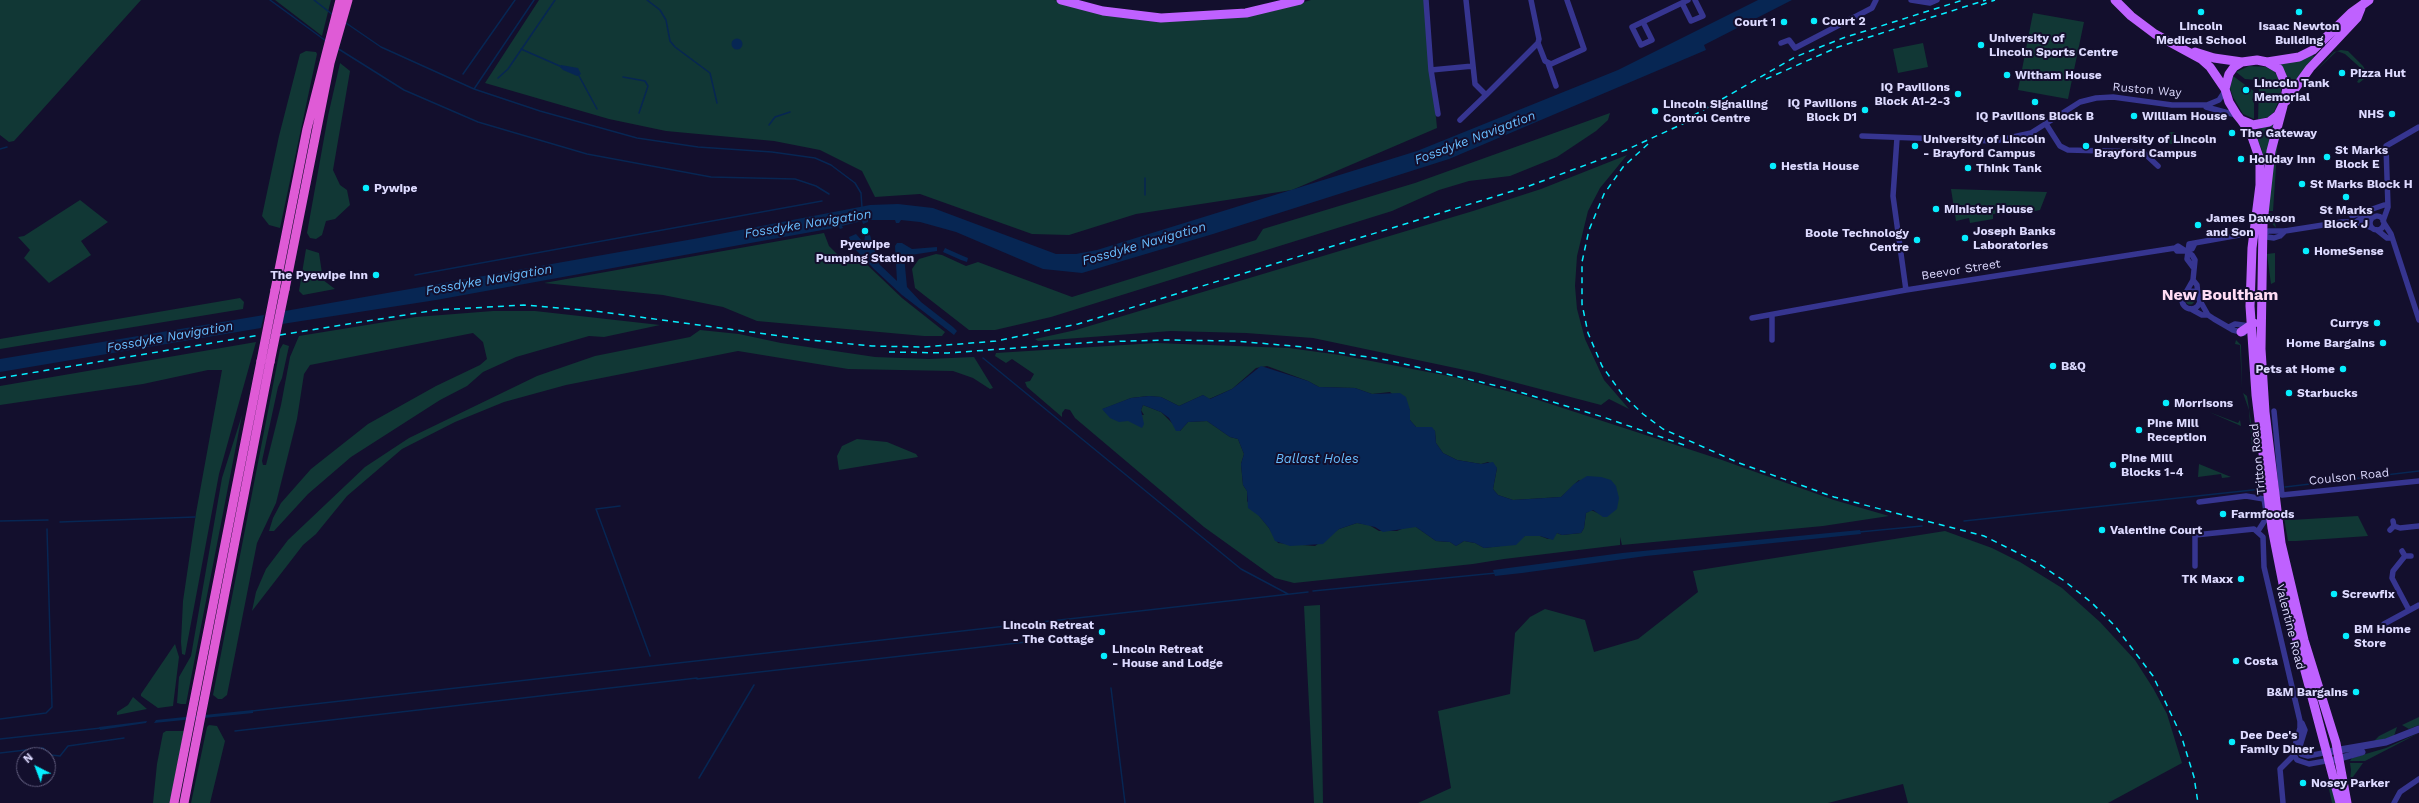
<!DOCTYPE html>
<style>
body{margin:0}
#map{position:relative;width:2419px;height:803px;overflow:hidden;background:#130f2d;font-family:"Work Sans",sans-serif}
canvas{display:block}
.north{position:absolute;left:16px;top:747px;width:40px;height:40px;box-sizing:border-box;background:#130f2d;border:1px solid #646081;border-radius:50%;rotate:318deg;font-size:11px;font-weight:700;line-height:16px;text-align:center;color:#dddaff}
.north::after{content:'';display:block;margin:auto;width:14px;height:18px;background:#06eeff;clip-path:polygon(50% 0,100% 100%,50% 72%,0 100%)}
</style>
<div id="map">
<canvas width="2419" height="803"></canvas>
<div class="north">N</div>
</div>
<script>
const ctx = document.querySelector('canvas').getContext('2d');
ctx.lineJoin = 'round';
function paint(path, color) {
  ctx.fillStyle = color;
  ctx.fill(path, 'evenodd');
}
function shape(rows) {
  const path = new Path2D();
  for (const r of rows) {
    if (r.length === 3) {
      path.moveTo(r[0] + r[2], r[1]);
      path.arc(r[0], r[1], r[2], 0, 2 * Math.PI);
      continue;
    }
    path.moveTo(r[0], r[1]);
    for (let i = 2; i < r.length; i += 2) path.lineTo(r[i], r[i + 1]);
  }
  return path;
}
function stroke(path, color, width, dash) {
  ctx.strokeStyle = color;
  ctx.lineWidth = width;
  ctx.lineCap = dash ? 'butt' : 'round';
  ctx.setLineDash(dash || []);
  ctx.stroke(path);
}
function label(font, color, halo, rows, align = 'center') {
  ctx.font = font + ' "Work Sans",sans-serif';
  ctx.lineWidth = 4;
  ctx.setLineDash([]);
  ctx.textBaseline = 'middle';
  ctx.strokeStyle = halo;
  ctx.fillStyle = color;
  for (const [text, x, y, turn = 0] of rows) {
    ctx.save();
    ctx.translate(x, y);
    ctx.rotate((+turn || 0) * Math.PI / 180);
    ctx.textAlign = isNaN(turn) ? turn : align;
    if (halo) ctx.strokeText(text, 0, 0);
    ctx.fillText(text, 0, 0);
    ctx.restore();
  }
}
const green = shape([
 [0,0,141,0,14,141,9,142,0,135],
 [275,0,331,0,322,36,313,29],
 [539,0,1054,0,1131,18,1273,11,1311,0,1425,0,1437,128,1292,190,1136,214,1069,235,1032,234,920,194,875,197,862,171,820,150,774,141,666,131,609,119,485,83],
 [2033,13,2084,22,2068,99,2018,90],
 [1923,43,1928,67,1898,73,1893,49],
 [2341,50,2348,51,2363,66,2367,73,2364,79,2359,83,2357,82,2364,71,2345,54,2337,51,2316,71,2293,105,2316,71,2334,52],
 [306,51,316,52,317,54,280,228,269,225,262,216,279,136,300,54],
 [2313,55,2314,57,2294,82,2289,80,2279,63],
 [340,63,350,71,333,170,340,185,347,190,350,205,335,219,326,221,322,235,316,239,310,238,307,233,328,116],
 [2249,66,2266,67,2274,71,2281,82,2245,79,2236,72],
 [2233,76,2255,92,2252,100,2254,100,2254,119,2243,114,2233,97,2230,88],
 [2259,85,2281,87,2281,95,2274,112,2268,117,2258,120],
 [1610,113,1608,120,1596,131,1557,157,1510,176,1469,181,1439,190,1392,211,1051,317,995,330,969,330,915,288,912,269,919,259,936,254,942,255,966,266,978,262,1072,297,1256,240,1263,229,1415,183],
 [2274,124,2266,165,2264,165,2262,150,2255,135,2259,133,2259,129],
 [2172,138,6],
 [2278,137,2273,211,2268,211,2272,167],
 [1627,155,1600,188,1588,211,1577,256,1575,286,1577,309,1585,339,1604,380,1629,409,1609,399,1601,405,1479,373,1313,338,1246,333,1171,331,1038,341,1035,339,1076,330,1473,211,1541,189],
 [1951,189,2047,192,2040,210,2026,213,2026,209,1993,214,1993,219,1970,223,1969,218,1956,221],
 [80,200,108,222,81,241,91,255,49,283,24,258,30,250,18,237,24,236],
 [2268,213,2273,214,2276,228,2268,219],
 [824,233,829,246,846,263,851,264,859,257,902,298,945,332,942,336,924,336,757,321,723,307,663,295,544,283],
 [306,249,319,253,323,280,335,289,303,295,299,291],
 [2275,253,2275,282,2271,284,2267,254],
 [2190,300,4.5],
 [240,298,244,302,243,309,0,349,0,339],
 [493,311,535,311,660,325,604,337,589,336,516,357,483,372,467,386,440,400,351,457,308,494,274,531,269,531,273,518,281,503,311,469,368,424,436,386,480,365,487,359,483,342,473,333,310,365,304,374,297,419,276,503,257,543,227,695,222,699,218,699,213,695,280,349,283,344,289,346,282,378,278,387,262,461,263,465,266,465,281,405,290,357,299,336,416,317],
 [700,330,739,334,781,343,875,357,929,359,974,357,993,388,990,389,973,378,953,371,848,369,738,351,566,385,504,402,455,422,402,449,347,496,316,534,303,545,252,611,256,592,266,569,288,540,365,467,409,438,537,376,595,356,690,337],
 [2236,340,2241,345,2242,389,2240,345,2235,344],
 [256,342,219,474,185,655,182,654,181,642,183,601,196,513,222,370,208,370,143,384,0,405,0,386],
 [1156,343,1289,348,1340,355,1454,377,1526,396,1722,460,1834,500,1889,516,1823,526,1622,545,1620,537,1620,545,1504,559,1473,564,1294,583,1275,578,1204,527,1075,418,1070,410,1065,409,1062,413,1062,417,1027,387,1025,382,1030,381,1034,374,1012,359,1006,363,995,356,996,353],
 [1267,366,1308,381,1319,387,1355,388,1372,394,1390,392,1410,410,1410,420,1416,427,1426,427,1435,431,1436,443,1443,453,1457,460,1481,464,1488,462,1497,468,1493,489,1498,495,1513,500,1561,497,1579,480,1607,517,1591,510,1586,513,1584,528,1581,533,1562,535,1557,533,1548,539,1540,536,1525,536,1500,546,1484,548,1475,543,1464,541,1456,546,1450,542,1436,541,1416,527,1409,526,1397,531,1379,531,1369,525,1357,523,1339,529,1315,546,1278,543,1269,528,1247,501,1247,491,1243,485,1241,464,1244,454,1238,439,1230,437,1207,421,1188,422,1180,431,1161,412,1143,405,1141,410,1144,415,1106,413,1103,409,1131,398,1148,396,1161,397,1179,406,1203,395,1209,399,1232,389,1256,368],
 [2243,393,2247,396,2255,449,2252,450,2249,410],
 [2209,412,2238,423,2240,420,2241,426],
 [242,415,186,704,181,704,177,703,179,677,191,656,222,478],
 [857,439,887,442,916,454,918,457,839,470,837,456,842,446],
 [2199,464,2231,477,2222,478,2221,474,2198,477],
 [2358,516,2368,536,2296,541,2288,541,2284,518,2290,517,2291,520],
 [1945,531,1992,548,2020,562,2062,588,2100,622,2135,660,2153,688,2167,714,2182,763,2108,803,1908,803,1903,784,1828,803,1418,803,1451,788,1438,711,1510,694,1515,633,1530,617,1545,609,1585,620,1594,652,1638,639,1698,592,1693,571],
 [1320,605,1323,803,1314,803,1304,606],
 [175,644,179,657,173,706,158,708,141,696,141,694],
 [133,697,147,709,117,715,117,712,128,705],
 [2419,717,2419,725,2409,729,2402,725],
 [209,725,217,726,225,741,210,803,191,803,207,727],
 [2397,727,2394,736,2372,743,2379,736],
 [166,731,184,731,170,803,153,803,157,764,163,733],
 [2419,733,2365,761,2350,761,2352,758,2386,748],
 [2350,763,2363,763,2350,781,2351,770],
 [2331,779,2336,803,2332,803,2327,780]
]);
const water = shape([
 [1758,0,1792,0,1704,45,1706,50,1449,159,1213,234,1082,273,1043,269,956,232,920,222,901,220,899,223,896,223,895,220,868,220,868,222,863,224,862,221,842,226,843,228,840,229,839,227,436,300,282,324,285,311,699,238,870,205,898,204,933,208,1056,254,1076,254,1097,250,1417,151,1618,70],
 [737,44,5.5],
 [561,65,578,68,581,74,577,76,563,70,560,67],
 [856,234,864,243,865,236,870,235,879,264,897,281,895,246,897,243,902,243,912,249,937,247,937,251,904,256,907,287,921,302,953,327,957,331,954,335,902,295,874,269,855,249,853,250,849,237],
 [945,248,963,256,968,258,967,262,961,260,943,252],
 [264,315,261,328,0,372,0,359],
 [1261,366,1308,381,1319,387,1355,388,1372,394,1400,393,1406,397,1410,410,1410,420,1416,427,1432,427,1435,431,1436,443,1443,453,1457,460,1481,464,1493,462,1497,468,1493,489,1498,495,1513,500,1561,497,1574,484,1587,476,1601,477,1611,480,1616,486,1619,498,1617,509,1607,517,1603,517,1593,510,1586,513,1584,528,1581,533,1562,535,1557,533,1553,540,1540,536,1525,536,1516,545,1484,548,1475,543,1464,541,1456,546,1450,542,1436,541,1416,527,1383,532,1375,527,1357,523,1339,529,1323,544,1290,546,1275,541,1269,528,1259,516,1248,508,1247,491,1243,485,1241,464,1244,454,1238,439,1230,437,1207,421,1188,422,1180,431,1176,431,1169,418,1161,412,1143,405,1141,410,1144,424,1142,428,1128,421,1119,422,1110,418,1102,409,1131,398,1149,396,1161,397,1179,406,1203,395,1210,399,1232,389],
 [1860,530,1861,534,1646,556,1522,573,1495,576,1493,570,1622,553],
 [253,710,253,713,154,723,156,720],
 [147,721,146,723,100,730,99,727]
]);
const stream = shape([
 [270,0,326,41],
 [314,0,333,15],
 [647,0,660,10,666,20,670,41,675,47,710,73,717,103],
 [346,23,381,47,474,89,540,111,637,138,698,147,772,152,815,158,831,165,855,183,861,193,862,208],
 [337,48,404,90,478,122,587,154,711,177,795,179,816,186,829,194],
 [521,49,562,67],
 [463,74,515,0],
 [578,74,597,109],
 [623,77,645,81,648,86,639,113],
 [498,78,508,69,555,0],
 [474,89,534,0],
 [769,125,775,117,790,112],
 [0,149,7,147],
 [1145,178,1145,195],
 [415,275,822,201],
 [983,358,1241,569,1288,594],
 [2285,487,2419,471],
 [620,506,596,509,650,656],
 [0,521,48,520],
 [1964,521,2262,489],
 [60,522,195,517],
 [1859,532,1922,526],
 [1313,591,1496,573],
 [697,679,1062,638],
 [1111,688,1125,803],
 [252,711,1308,592],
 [0,719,46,713,52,707,47,529],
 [235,731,697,678],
 [0,739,101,728],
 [0,753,43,748,51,755,60,756,68,746,124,738],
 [699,778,754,685]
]);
const minor = shape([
 [1426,0,1431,70,1473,66],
 [1466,0,1475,84,1486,95,1538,43,1539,39,1531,0],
 [1911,0,1930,3,1937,0],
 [1682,3,1691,21,1703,16,1695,0],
 [1643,22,1652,40,1641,45,1632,27,1688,0],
 [1538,43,1545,61,1551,64,1584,49,1567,0],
 [1781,43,1789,40,1795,48,1872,8,1876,0],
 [1548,63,1556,86],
 [1431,70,1438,114],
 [2206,107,2236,115],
 [1460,120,1486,95],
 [2046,124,2060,146,2068,150,2143,152,2158,166],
 [1862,136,1995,141,2031,133,2080,102,2096,98,2113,97,2172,105,2207,105,2219,100,2225,91],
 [1897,138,1893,196,1906,290],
 [2352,216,2384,205],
 [2377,223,7],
 [2383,221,2388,207,2386,146,2419,127],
 [2356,222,2360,219,2374,217],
 [2384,223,2391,234,2419,320],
 [2377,230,2387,238,2391,238],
 [2263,235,2268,231,2285,231,2342,222,2356,222,2372,228],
 [2175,248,2177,251,2186,251,2192,249,2195,243],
 [2193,267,2187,259,2189,244,2245,234,2274,238,2280,236,2285,231],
 [2193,280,2197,285,2198,296],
 [2191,300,9],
 [2199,299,2208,315,2214,319,2233,330,2244,333],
 [2191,309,2202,315,2208,315],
 [1772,315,1772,340],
 [1752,318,1906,290,2175,248,2178,246,2192,255,2195,260,2193,280,2185,294],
 [2229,327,2235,324,2250,326],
 [2274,411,2282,495,2419,481],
 [2199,502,2246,496,2264,499,2267,517,2258,531],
 [2394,526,2400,528,2419,526],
 [2390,530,2394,526,2393,521],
 [2402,551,2405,556,2411,556],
 [2405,556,2393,571,2392,578,2409,610],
 [2195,566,2195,535,2254,529,2263,537,2264,567,2300,721,2300,728,2293,753,2297,760,2309,764,2331,760],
 [2384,624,2419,605],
 [2302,723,2305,730,2300,746,2301,754,2308,756,2328,752],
 [2283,803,2280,769,2294,755],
 [2394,803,2400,792,2419,779]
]);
const tertiary = shape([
 [2328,752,2386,742,2419,729],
 [2330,761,2362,752]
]);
const primary = shape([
 [1061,0,1103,11,1161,18,1246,13,1300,0],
 [2115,0,2131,16,2155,34,2201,59,2210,67,2225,89],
 [2195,52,2214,58,2242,62],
 [2257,60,2267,62,2279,69,2287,88,2284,103,2278,115,2269,122,2253,125,2241,120,2237,115,2229,102,2225,89,2229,74,2234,67,2242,62,2257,60],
 [2267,62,2299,57,2313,50,2351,13,2369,0],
 [2286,101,2310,68,2357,18,2361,8],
 [2283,106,2271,151,2263,223,2261,349,2265,412,2281,543,2304,640,2336,743,2347,803],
 [2241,120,2251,134,2260,160,2260,185,2252,248,2250,306,2256,395,2272,528,2286,599,2340,803],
 [2241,332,2254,323]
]);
const trunk = shape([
 [285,289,330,63,348,0],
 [275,290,307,129,340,0],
 [174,803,261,361],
 [184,803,270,362]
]);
const rail = shape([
 [1981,5,1995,0],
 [1766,79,1838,47,1986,0],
 [1684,121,1795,57,1843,38,1963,0],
 [1648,144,1623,167,1604,194,1589,230,1582,262,1582,304,1588,333,1602,366,1622,394,1643,414,1663,429,1739,463,1834,497,1984,536,2036,562,2063,580,2091,602,2115,626,2153,676,2181,735,2194,777,2198,803],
 [280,335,436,310,524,305,595,311,810,340,872,346,923,347,996,341,1078,324,1529,186,1626,150,1689,121],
 [889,352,948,353,1096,342,1168,340,1236,341,1303,347,1387,360,1506,388,1603,417,1687,446],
 [0,378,260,335]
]);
const trunkBridge = shape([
 [261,361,275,290],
 [270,362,285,289]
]);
const markers = [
 [2201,12,4,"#06eeff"],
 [2299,12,4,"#06eeff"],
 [1814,21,4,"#06eeff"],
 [1784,22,4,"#06eeff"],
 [1981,45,4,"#06eeff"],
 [2342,73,4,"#06eeff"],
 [2007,75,4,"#06eeff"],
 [2246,90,4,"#06eeff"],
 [1958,94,4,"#06eeff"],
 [2035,102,4,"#06eeff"],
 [1865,110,4,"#06eeff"],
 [1655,111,4,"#06eeff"],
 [2392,114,4,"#06eeff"],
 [2134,116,4,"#06eeff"],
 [2232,133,4,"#06eeff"],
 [1915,146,4,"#06eeff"],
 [2086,146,4,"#06eeff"],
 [2327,157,4,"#06eeff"],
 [2241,159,4,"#06eeff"],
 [1773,166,4,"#06eeff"],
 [1968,168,4,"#06eeff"],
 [2302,184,4,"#06eeff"],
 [366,188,4,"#06eeff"],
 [2346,197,4,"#06eeff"],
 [1936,209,4,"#06eeff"],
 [2198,225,4,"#06eeff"],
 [865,231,4,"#06eeff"],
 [1965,238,4,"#06eeff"],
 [1917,240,4,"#06eeff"],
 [2306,251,4,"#06eeff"],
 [376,275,4,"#06eeff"],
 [2377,323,4,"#06eeff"],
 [2383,343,4,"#06eeff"],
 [2053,366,4,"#06eeff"],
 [2343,369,4,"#06eeff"],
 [2289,393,4,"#06eeff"],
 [2166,403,4,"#06eeff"],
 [2139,430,4,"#06eeff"],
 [2113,465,4,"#06eeff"],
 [2223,514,4,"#06eeff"],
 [2102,530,4,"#06eeff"],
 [2241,579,4,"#06eeff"],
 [2334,594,4,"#06eeff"],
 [1102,632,4,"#06eeff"],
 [2346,636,4,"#06eeff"],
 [1104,656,4,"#06eeff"],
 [2236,661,4,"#06eeff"],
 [2356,692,4,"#06eeff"],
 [2232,742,4,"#06eeff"],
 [2303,783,4,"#06eeff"]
];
const poiNames = [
 ["Court 2",1822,21],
 ["Court 1",1776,22,"right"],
 ["Lincoln",2201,26,"center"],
 ["Medical School",2201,40,"center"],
 ["Isaac Newton",2299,26,"center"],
 ["Building",2299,40,"center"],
 ["University of",1989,38],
 ["Lincoln Sports Centre",1989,52],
 ["Pizza Hut",2350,73],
 ["Witham House",2015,75],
 ["Lincoln Tank",2254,83],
 ["Memorial",2254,97],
 ["iQ Pavilions",1950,87,"right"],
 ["Block A1-2-3",1950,101,"right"],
 ["iQ Pavilions",1857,103,"right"],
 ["Block D1",1857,117,"right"],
 ["Lincoln Signalling",1663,104],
 ["Control Centre",1663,118],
 ["NHS",2384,114,"right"],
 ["iQ Pavilions Block B",2035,116,"center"],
 ["William House",2142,116],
 ["The Gateway",2240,133],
 ["University of Lincoln",1923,139],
 ["- Brayford Campus",1923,153],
 ["University of Lincoln",2094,139],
 ["Brayford Campus",2094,153],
 ["St Marks",2335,150],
 ["Block E",2335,164],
 ["Holiday Inn",2249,159],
 ["Hestia House",1781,166],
 ["Think Tank",1976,168],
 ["St Marks Block H",2310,184],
 ["Pywipe",374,188],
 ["Minister House",1944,209],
 ["St Marks",2346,210,"center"],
 ["Block J",2346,224,"center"],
 ["James Dawson",2206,218],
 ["and Son",2206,232],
 ["Joseph Banks",1973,231],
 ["Laboratories",1973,245],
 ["Boole Technology",1909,233,"right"],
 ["Centre",1909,247,"right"],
 ["Pyewipe",865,244,"center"],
 ["Pumping Station",865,258,"center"],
 ["HomeSense",2314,251],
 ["The Pyewipe Inn",368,275,"right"],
 ["Currys",2369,323,"right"],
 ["Home Bargains",2375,343,"right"],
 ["B&Q",2061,366],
 ["Pets at Home",2335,369,"right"],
 ["Starbucks",2297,393],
 ["Morrisons",2174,403],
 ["Pine Mill",2147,423],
 ["Reception",2147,437],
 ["Pine Mill",2121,458],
 ["Blocks 1-4",2121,472],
 ["Farmfoods",2231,514],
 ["Valentine Court",2110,530],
 ["TK Maxx",2233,579,"right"],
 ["Screwfix",2342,594],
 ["Lincoln Retreat",1094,625,"right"],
 ["- The Cottage",1094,639,"right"],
 ["BM Home",2354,629],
 ["Store",2354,643],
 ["Lincoln Retreat",1112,649],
 ["- House and Lodge",1112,663],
 ["Costa",2244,661],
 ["B&M Bargains",2348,692,"right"],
 ["Dee Dee's",2240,735],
 ["Family Diner",2240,749],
 ["Nosey Parker",2311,783]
];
const streetNames = [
 ["Ruston Way",2147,90,5],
 ["Beevor Street",1961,270,-9],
 ["Tritton Road",2258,459,-96],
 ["Coulson Road",2349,477,-6],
 ["Valentine Road",2290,627,76]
];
const waterNames = [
 ["Fossdyke Navigation",1475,138,-21],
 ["Fossdyke Navigation",808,224,-9],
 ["Fossdyke Navigation",1144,244,-16],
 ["Fossdyke Navigation",489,280,-10],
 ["Fossdyke Navigation",170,337,-10],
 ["Ballast Holes",1317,459]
];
const districtNames = [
 ["New Boultham",2220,295]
];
paint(green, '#113735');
paint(water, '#072653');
stroke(stream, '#072653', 1.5);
stroke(minor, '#363590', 5.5);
stroke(tertiary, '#363590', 7);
stroke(primary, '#bf61ff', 9);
stroke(trunk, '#df5bd6', 9);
stroke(rail, '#06eeff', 1.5, [6, 5]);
stroke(trunkBridge, '#df5bd6', 9);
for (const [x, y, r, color] of markers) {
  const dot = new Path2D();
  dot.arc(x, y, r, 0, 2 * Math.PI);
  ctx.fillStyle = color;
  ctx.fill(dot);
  stroke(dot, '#130f2d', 1.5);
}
label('bold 12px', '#dddaff', '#130f2d', poiNames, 'left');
label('12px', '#dddaff', '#130f2d', streetNames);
label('italic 13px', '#68beff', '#130f2d', waterNames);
label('bold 16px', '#ffdcf4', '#130f2d', districtNames);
</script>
